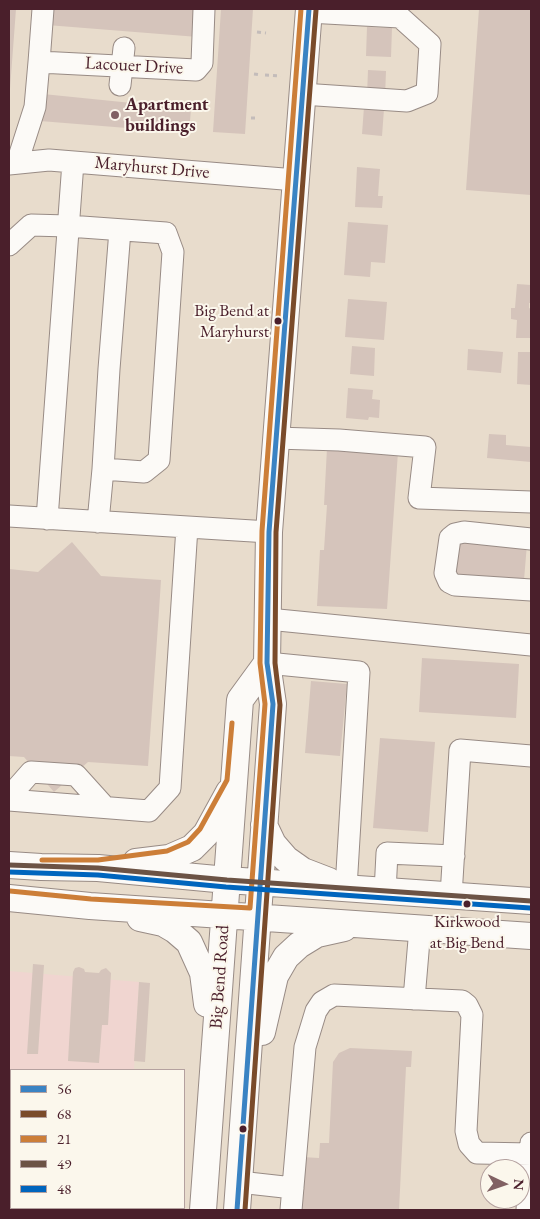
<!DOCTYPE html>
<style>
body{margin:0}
#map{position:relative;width:540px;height:1219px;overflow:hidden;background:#e8dccc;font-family:"EB Garamond",serif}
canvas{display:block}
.frame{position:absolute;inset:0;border:10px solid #4a1f2b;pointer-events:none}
.legend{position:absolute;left:10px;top:1069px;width:175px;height:140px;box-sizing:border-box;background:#fbf7ec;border:1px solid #b4a19f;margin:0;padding:6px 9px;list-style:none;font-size:15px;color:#4a1f2b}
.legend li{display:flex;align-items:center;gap:10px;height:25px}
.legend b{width:25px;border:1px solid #b4a19f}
.north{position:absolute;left:480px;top:1159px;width:50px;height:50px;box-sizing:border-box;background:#fbf7ec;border:1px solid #b4a19f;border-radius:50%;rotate:93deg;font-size:14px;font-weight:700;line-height:20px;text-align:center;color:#4a1f2b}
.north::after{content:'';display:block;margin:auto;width:18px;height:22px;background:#816163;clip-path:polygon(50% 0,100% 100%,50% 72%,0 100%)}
</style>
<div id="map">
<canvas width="540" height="1219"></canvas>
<div class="frame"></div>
<ul class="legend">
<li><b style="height:6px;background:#3a83c3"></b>56</li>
<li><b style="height:6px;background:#7a4b2a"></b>68</li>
<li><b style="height:6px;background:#cc7e38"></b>21</li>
<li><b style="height:6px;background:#6c5345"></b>49</li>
<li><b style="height:6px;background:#0065bd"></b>48</li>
</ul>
<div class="north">N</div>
</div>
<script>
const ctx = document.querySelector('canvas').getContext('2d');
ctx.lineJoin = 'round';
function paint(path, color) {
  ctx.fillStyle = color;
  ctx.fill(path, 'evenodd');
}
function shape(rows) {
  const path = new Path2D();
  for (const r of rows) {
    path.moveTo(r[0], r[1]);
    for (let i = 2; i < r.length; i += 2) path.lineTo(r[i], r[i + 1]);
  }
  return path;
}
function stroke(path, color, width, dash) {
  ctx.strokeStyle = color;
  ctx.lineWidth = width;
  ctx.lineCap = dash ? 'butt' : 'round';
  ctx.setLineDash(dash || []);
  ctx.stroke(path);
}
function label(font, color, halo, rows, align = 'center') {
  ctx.font = font + ' "EB Garamond",serif';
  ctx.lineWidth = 4;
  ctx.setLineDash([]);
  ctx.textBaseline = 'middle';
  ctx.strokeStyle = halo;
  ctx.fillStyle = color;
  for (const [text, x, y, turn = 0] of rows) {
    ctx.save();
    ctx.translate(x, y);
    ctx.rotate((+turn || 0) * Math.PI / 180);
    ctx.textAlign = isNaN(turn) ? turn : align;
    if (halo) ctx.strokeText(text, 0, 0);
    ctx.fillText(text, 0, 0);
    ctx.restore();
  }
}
const built = shape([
 [9,971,139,982,134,1070,11,1070,11,1208,126,1208,126,1210,9,1210]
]);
const building = shape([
 [9,9,16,9,10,89,9,89],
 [49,9,199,10,198,37,47,25],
 [221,9,253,9,245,134,213,132],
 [479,9,531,9,531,195,466,190],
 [367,27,392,28,391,57,366,56],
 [368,70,386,71,385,97,367,96],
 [43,94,191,109,189,133,40,121],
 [364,107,384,109,382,136,362,134],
 [357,167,380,169,378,196,383,196,382,208,355,207],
 [348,222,388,225,385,263,371,262,370,277,344,275],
 [517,284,531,285,531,303,529,303,529,308,531,309,531,338,516,338,517,320,511,319,511,308,515,308],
 [348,299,387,302,384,340,345,337],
 [352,346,375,348,374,376,350,374],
 [468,349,503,352,501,373,467,370],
 [518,352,531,352,531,385,517,384],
 [348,388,373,390,372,399,380,400,379,418,369,417,368,420,346,418],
 [489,434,506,435,506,445,531,447,531,462,487,458],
 [327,448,398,452,387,609,317,606,320,550,324,550,327,505,324,505],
 [456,539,527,544,524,580,453,574],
 [72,542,101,576,161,580,159,611,148,766,88,762,54,792,24,757,9,756,9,569,38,572],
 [422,658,519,664,516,718,419,712],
 [311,681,347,684,340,756,305,753],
 [380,738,435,742,428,832,373,828],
 [33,964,44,965,38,1054,27,1054],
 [79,967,84,969,85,972,99,973,101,970,106,968,111,973,108,1025,102,1025,99,1063,68,1061,73,972,75,968],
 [139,982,150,983,145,1062,134,1061],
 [350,1048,412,1051,411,1067,406,1067,399,1210,299,1210,302,1157,319,1158,320,1143,329,1143,333,1062,339,1053]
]);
const path = shape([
 [257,32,266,33],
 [254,74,261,75],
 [265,75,281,76],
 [251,118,259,118]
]);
const minor = shape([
 [39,62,43,9],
 [120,85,124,48],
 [302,94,407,101,427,93,430,44,400,17,308,12],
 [17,163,35,107,39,62,196,70,202,63,204,9],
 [9,164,49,160,296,180],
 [9,245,31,225,68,226,166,233,173,252,159,460,144,472,103,469,98,522],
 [276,438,339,440,425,447,419,498,531,502],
 [103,469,109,369,120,230],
 [9,516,269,532],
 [47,519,73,162],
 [531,539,464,532,455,534,450,538,445,573,449,582,455,585,531,590],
 [268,619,531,645],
 [267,663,359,672,346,888],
 [9,797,31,772,76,775,104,806],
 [9,800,149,811,170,788,187,527],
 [385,892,387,853,454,856],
 [451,896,460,750,531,756],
 [414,999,420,928],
 [9,1118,11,1119],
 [239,1182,293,1188],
 [291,1210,305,1047,316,1011,322,1002,334,995,462,1001,467,1005,472,1015,466,1131,469,1144,477,1153,531,1154],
 [527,1210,531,1143]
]);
const major = shape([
 [264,825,273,844,286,859,303,871,329,881],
 [136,862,169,858,192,848,206,834,229,792],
 [9,865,41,867,98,868,227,880,531,901],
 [9,898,90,906,531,936],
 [140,918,163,923,175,930,189,942,203,973,207,1004],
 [262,1032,275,976,286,957,299,945,317,934,344,928],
 [203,1210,240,700,267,663],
 [237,1210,273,704,267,663,269,532,309,9]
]);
const bus1 = shape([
 [237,1210,273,704,267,663,269,532,309,9]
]);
const bus2 = shape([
 [245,1210,280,705,275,663,276,532,316,10]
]);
const bus3 = shape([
 [42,860,98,860,167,851,188,842,200,829,227,780,232,723],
 [10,891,91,899,250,908,265,704,260,663,262,531,301,9]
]);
const bus4 = shape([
 [9,865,98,868,227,880,531,901]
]);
const bus5 = shape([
 [9,872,98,875,226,887,530,908]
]);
const markers = [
 [115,115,5,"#816163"],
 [278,321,4.5,"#4a1f2b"],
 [467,904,4.5,"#4a1f2b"],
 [243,1129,4.5,"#4a1f2b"]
];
const busNames = [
 ["Big Bend at",269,311],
 ["Maryhurst",269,332],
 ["Kirkwood",467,922,"center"],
 ["at Big Bend",467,943,"center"]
];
const streetNames = [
 ["Lacouer Drive",134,66,3],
 ["Maryhurst Drive",152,168,5],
 ["Big Bend Road",220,977,-86]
];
const poiNames = [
 ["Apartment",125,105],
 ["buildings",125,126]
];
paint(built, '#f0d5d0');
paint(building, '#d5c4bb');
stroke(minor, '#988b85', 23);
stroke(major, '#988b85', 28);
stroke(path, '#c3bcba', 3, [4, 4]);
stroke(minor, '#fcfaf7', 21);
stroke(major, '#fcfaf7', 26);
stroke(bus1, '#3a83c3', 5);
stroke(bus2, '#7a4b2a', 5);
stroke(bus3, '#cc7e38', 5);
stroke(bus4, '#6c5345', 5);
stroke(bus5, '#0065bd', 5);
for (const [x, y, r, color] of markers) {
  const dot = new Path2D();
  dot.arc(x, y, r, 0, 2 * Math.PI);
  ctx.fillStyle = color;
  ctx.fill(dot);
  stroke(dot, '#fbf7ec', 2);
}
label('17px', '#4a1f2b', '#fbf7ec', busNames, 'right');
label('18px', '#4a1f2b', '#fbf7ec', streetNames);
label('bold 18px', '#4a1f2b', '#fbf7ec', poiNames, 'left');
</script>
